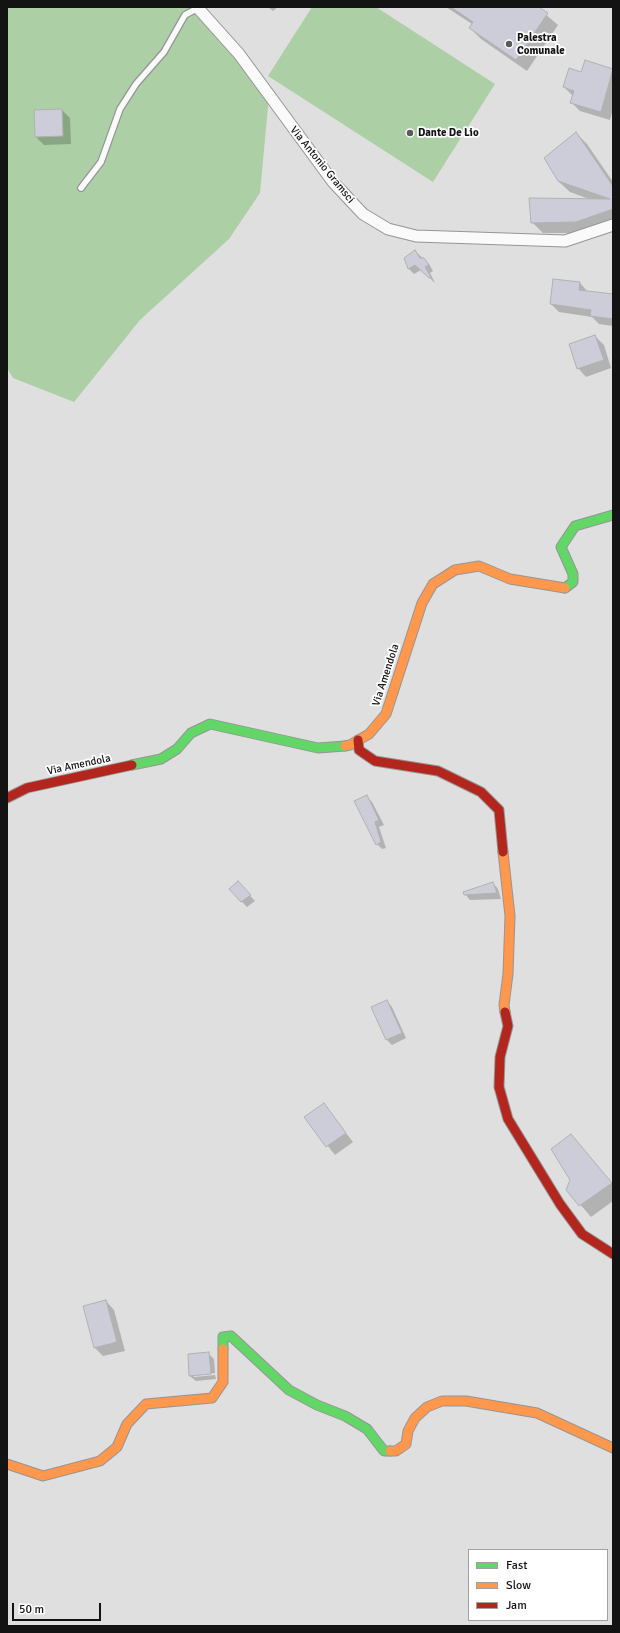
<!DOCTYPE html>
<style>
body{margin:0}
#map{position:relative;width:620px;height:1633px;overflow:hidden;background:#dfdfe0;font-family:Signika,sans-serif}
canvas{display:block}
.frame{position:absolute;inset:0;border:8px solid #131314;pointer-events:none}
.legend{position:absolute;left:468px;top:1549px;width:140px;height:72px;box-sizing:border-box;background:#fff;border:1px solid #a1a1a1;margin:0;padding:5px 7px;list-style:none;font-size:12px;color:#131314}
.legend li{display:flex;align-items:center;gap:8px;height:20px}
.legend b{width:20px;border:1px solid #a1a1a1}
.scale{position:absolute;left:12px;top:1603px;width:89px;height:18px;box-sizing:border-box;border:2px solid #131314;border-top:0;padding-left:5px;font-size:12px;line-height:14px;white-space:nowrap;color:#131314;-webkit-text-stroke:3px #fff;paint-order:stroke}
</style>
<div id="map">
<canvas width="620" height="1633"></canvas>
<div class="frame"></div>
<ul class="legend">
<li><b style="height:5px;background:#63d668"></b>Fast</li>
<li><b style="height:5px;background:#ff974d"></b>Slow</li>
<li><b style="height:5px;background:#b3261e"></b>Jam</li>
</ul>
<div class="scale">50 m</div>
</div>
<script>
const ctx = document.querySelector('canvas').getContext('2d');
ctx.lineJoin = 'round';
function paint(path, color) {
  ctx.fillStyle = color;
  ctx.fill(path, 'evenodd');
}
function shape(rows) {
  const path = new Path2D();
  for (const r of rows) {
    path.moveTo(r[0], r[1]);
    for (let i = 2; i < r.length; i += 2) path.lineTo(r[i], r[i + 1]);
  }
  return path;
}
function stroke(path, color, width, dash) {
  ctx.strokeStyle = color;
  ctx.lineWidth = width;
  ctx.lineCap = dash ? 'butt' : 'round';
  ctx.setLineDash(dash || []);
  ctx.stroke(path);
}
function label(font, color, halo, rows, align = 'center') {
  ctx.font = font + ' Signika,sans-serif';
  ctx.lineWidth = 3.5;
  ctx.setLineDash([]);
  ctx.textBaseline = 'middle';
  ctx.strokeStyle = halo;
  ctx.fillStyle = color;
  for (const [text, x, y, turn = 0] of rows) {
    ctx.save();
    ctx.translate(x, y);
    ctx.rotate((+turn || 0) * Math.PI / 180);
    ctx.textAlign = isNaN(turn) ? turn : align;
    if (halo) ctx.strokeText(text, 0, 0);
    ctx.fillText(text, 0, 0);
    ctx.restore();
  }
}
const green = shape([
 [7,7,197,7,269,96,260,193,229,239,140,320,74,402,13,378,7,368],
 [312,7,376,7,495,84,433,182,268,76]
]);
const shadow = shape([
 [268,7,278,7,273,11],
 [446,7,537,7,558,25,527,71,481,39,470,28,472,24],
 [586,62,613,70,613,109,610,120,580,111,571,102,573,96,564,87,582,73],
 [62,110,70,118,71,144,44,145,36,137],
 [576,133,587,144,613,182,613,224,587,233,543,233,532,222,592,200,570,192,558,181],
 [415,251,429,264,433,271,430,273,435,283,421,270,414,274,409,269,405,259],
 [554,280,580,283,588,292,613,295,613,326,599,324,592,317,559,312,551,304],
 [595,336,604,345,611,368,586,377,578,368],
 [366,796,372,802,384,825,379,827,386,848,382,849,377,844],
 [238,883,255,901,247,907,230,889],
 [493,883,498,889,501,899,470,900,465,894],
 [387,1001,392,1007,406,1038,392,1045,386,1039],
 [323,1104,353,1142,335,1155,305,1117],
 [571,1136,613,1184,613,1201,591,1217,567,1189,572,1180],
 [106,1301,114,1310,125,1351,103,1356,95,1348,84,1307],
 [208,1353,214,1359,215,1373,194,1375,194,1377,215,1375,216,1379,196,1381,190,1376]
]);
const building = shape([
 [451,7,539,7,548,13,516,60,469,28,473,22,451,7],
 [585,60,613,69,601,112,570,103,574,91,563,87,569,68,581,72,585,60],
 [62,109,63,136,35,137,34,110,62,109],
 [576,132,613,186,613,209,576,222,531,223,529,198,610,199,558,181,544,158,576,132],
 [415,250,420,258,424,258,429,265,425,267,431,277,429,278,415,265,408,269,404,258,415,250],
 [553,279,580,282,579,290,613,294,613,319,590,316,591,310,550,304,553,279],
 [595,335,604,360,577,369,569,344,595,335],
 [367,795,379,820,375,822,381,842,376,845,354,801,367,795],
 [238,881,251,895,241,902,229,889,238,881],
 [493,882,497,893,464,895,463,892,493,882],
 [387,1000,402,1033,386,1040,371,1007,387,1000],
 [324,1103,346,1133,326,1147,304,1117,324,1103],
 [571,1134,612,1183,579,1206,566,1190,570,1180,551,1149,571,1134],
 [106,1300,117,1342,94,1348,83,1306,106,1300],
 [209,1352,211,1374,189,1376,188,1354,209,1352]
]);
const lane = shape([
 [81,188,101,162,120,109,136,84,164,52,185,15,198,8]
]);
const street = shape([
 [197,7,239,54,333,182,363,214,388,229,416,236,565,241,613,225]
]);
const fast = shape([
 [565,588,573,582,573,574,561,547,575,526,613,515],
 [132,765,161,759,177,749,191,733,210,724,318,748,345,746],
 [223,1349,223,1337,231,1336,289,1390,317,1405,345,1416,367,1429,384,1451,390,1451]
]);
const slow = shape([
 [345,746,350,745,369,734,386,714,422,603,433,584,455,570,479,566,510,579,565,588],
 [503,852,510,916,508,974,504,1005,505,1012],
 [390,1451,396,1451,406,1444,408,1431,415,1418,427,1407,442,1401,466,1401,537,1413,613,1448],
 [7,1464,43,1476,100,1461,117,1447,127,1424,146,1404,212,1398,223,1382,223,1349]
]);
const jam = shape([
 [358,740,359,750,375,761,438,771,481,792,499,810,503,852],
 [7,798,27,788,132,765],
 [505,1012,508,1026,500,1057,499,1087,508,1119,560,1204,582,1234,613,1254]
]);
const markers = [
 [509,44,4,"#5a5a5b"],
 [410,133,4,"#5a5a5b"]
];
const poiNames = [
 ["Palestra",517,38],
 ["Comunale",517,51],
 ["Dante De Lio",418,133]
];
const streetNames = [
 ["Via Antonio Gramsci",322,165,51],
 ["Via Amendola",386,675,-72],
 ["Via Amendola",79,765,-12]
];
paint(green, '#accfa5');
paint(shadow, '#0003');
paint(building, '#cccdd8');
stroke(building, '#b1b1b2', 1);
stroke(lane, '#959596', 8);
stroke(street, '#959596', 13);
stroke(fast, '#959596', 11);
stroke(slow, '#959596', 11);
stroke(jam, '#959596', 11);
stroke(lane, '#fafafa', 5.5);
stroke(street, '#fafafa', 11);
stroke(fast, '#63d668', 9);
stroke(slow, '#ff974d', 9);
stroke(jam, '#b3261e', 9);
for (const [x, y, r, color] of markers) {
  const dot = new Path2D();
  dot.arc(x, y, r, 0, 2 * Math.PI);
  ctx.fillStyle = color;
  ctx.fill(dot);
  stroke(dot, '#fff', 1.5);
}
label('bold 11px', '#131314', '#fff', poiNames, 'left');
label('11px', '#131314', '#fff', streetNames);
</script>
